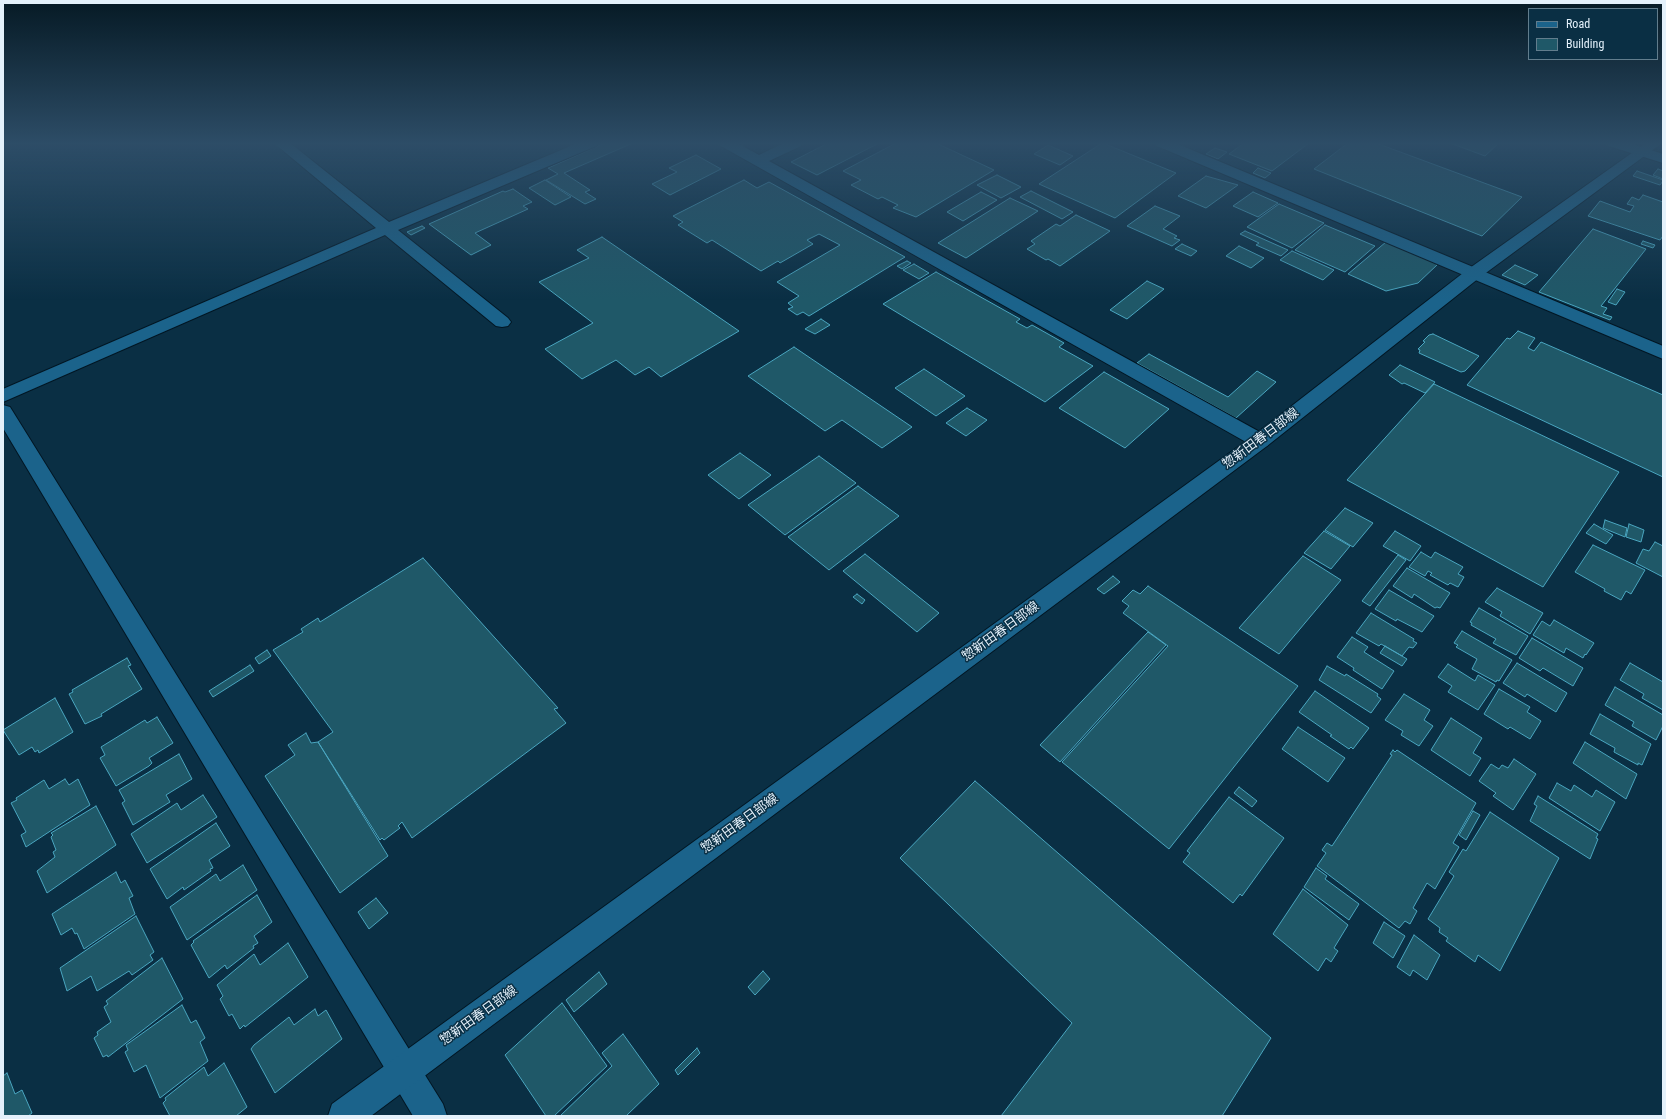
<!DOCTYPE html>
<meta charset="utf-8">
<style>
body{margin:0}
#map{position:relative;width:1666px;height:1119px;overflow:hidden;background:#0a2f44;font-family:"Roboto Condensed",sans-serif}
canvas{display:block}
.frame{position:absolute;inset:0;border:4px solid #e4f1fb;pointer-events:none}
.legend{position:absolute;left:1528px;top:8px;width:130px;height:52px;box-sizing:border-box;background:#0a2f44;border:1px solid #617d8d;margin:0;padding:5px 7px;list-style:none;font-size:12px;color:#e4f1fb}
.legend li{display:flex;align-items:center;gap:8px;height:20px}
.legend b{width:20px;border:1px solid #617d8d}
</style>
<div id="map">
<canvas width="1666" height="1119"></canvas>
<div class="frame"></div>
<ul class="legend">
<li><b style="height:5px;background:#1b638b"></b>Road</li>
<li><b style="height:11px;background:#1f5868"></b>Building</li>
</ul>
</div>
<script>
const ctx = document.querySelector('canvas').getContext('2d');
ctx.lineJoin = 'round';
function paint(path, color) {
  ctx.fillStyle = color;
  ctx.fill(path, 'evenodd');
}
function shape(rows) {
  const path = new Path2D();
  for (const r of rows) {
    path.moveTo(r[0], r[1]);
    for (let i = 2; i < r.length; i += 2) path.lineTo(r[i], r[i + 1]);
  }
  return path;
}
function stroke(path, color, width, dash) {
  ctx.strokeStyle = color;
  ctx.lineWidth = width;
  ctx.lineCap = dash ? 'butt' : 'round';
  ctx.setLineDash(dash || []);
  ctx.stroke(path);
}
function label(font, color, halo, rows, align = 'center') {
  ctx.font = font + ' "Roboto Condensed","Noto Sans JP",sans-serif';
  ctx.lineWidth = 3;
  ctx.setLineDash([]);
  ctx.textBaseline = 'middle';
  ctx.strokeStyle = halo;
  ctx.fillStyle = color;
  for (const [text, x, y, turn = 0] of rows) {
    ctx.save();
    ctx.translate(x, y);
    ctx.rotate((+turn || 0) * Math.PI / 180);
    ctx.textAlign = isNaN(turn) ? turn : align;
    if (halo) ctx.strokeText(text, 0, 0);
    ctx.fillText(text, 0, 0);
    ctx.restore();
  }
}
const building = shape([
 [605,143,633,143,564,173,590,190,585,192,596,199,585,204,546,180,558,174,548,168,605,143],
 [828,143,879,143,817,175,791,162,828,143],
 [896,143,936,143,994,170,916,217,893,208,898,205,882,197,878,199,851,185,861,180,843,171,896,143],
 [1102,143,1103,143,1176,173,1115,218,1039,184,1102,143],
 [1244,143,1309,143,1272,171,1229,154,1244,143],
 [1348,143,1376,143,1522,197,1482,236,1314,169,1348,143],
 [1450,143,1499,143,1485,156,1450,143],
 [1048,145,1073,156,1060,165,1034,154,1048,145],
 [1215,148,1227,152,1218,159,1206,154,1215,148],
 [696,155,721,169,670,195,652,184,677,172,669,168,696,155],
 [1258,168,1271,173,1265,178,1253,173,1258,168],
 [1658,169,1663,171,1663,179,1653,175,1658,169],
 [1637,171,1663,180,1663,181,1660,185,1633,176,1637,171],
 [997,175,1021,187,1001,198,977,185,997,175],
 [1206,176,1238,185,1206,208,1178,196,1206,176],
 [545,180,571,197,555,205,529,188,545,180],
 [744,180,757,188,769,182,905,257,809,316,803,312,797,315,788,309,793,307,788,303,799,296,777,282,840,245,819,234,807,240,813,244,780,263,778,261,761,271,712,240,707,243,678,225,683,222,673,216,744,180],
 [513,189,532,202,523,206,528,209,475,233,491,245,471,255,429,224,503,191,505,192,513,189],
 [1031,191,1073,212,1062,219,1020,197,1031,191],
 [981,192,997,200,963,221,947,212,981,192],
 [1253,192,1278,203,1258,217,1233,206,1253,192],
 [1643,195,1663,202,1663,236,1660,240,1588,216,1600,201,1630,212,1634,206,1627,204,1632,197,1639,200,1643,195],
 [1010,198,1038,211,966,258,938,243,1010,198],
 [1279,204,1324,223,1292,248,1247,227,1279,204],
 [1155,206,1180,216,1163,229,1177,236,1174,238,1180,240,1172,246,1127,226,1155,206],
 [1076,215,1110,231,1060,266,1048,259,1046,260,1027,249,1035,244,1031,241,1056,224,1060,226,1076,215],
 [1325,225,1375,246,1345,272,1295,250,1325,225],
 [422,226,425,228,411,235,407,232,422,226],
 [1593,229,1646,249,1601,306,1607,308,1603,314,1612,317,1610,320,1539,292,1593,229],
 [1245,231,1288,250,1281,256,1256,245,1259,243,1240,234,1245,231],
 [602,237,739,331,661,377,649,367,635,375,616,360,582,379,545,349,593,323,539,282,589,258,577,250,602,237],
 [1643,241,1655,245,1653,248,1641,244,1643,241],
 [1386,242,1438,264,1418,283,1386,291,1348,274,1386,242],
 [1182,244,1197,251,1191,256,1175,249,1182,244],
 [1239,246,1264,258,1251,268,1226,256,1239,246],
 [1292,251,1334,270,1323,280,1280,260,1292,251],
 [907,261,911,263,902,269,897,266,907,261],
 [914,264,929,273,919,279,903,270,914,264],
 [1515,265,1538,275,1525,285,1502,275,1515,265],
 [936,272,1020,319,1016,322,1027,328,1032,325,1064,343,1059,347,1093,366,1045,402,883,304,936,272],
 [1147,281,1164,289,1127,319,1110,310,1147,281],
 [1617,289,1625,292,1616,305,1608,302,1617,289],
 [821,319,830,325,815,334,805,329,821,319],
 [1518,331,1535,338,1528,348,1534,351,1541,342,1663,395,1663,477,1467,385,1507,338,1510,339,1518,331],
 [1433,334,1479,356,1465,371,1461,372,1419,353,1420,350,1418,349,1425,342,1423,341,1429,335,1433,334],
 [794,347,912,427,882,448,842,420,825,431,748,376,794,347],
 [1149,354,1228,397,1257,371,1276,382,1236,418,1137,363,1149,354],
 [1400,365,1435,382,1425,393,1404,383,1402,384,1389,375,1400,365],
 [924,369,965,396,936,416,895,388,924,369],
 [1104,372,1169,409,1125,448,1059,408,1104,372],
 [1434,384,1619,472,1543,587,1347,480,1434,384],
 [967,408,987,420,966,436,946,423,967,408],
 [740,453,771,475,739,499,708,475,740,453],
 [819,456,856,483,785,535,748,505,819,456],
 [858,486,899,516,829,570,788,537,858,486],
 [1345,508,1373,523,1353,547,1325,530,1345,508],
 [1605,520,1627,528,1625,537,1603,528,1605,520],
 [1594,524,1613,535,1606,544,1586,533,1594,524],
 [1629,524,1644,530,1641,542,1626,537,1629,524],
 [1324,531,1350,546,1331,569,1304,553,1324,531],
 [1395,531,1421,546,1410,561,1383,546,1395,531],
 [1655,542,1663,546,1663,577,1636,563,1643,549,1649,551,1655,542],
 [1593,545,1645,570,1631,594,1626,591,1621,600,1604,591,1605,589,1575,572,1593,545],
 [1421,552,1431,558,1435,552,1463,567,1458,574,1464,577,1458,587,1450,583,1448,585,1430,575,1432,573,1428,571,1425,576,1409,567,1421,552],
 [865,554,939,613,917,632,843,571,865,554],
 [1398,555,1406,560,1370,606,1362,601,1398,555],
 [1303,556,1341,580,1279,654,1239,628,1303,556],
 [423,558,558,708,554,709,566,723,412,838,402,822,398,826,400,828,384,840,382,838,380,840,318,742,333,732,273,650,303,632,301,629,318,618,320,622,423,558],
 [1407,568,1450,593,1440,608,1437,607,1435,608,1414,594,1412,598,1393,586,1407,568],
 [1113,576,1120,582,1104,594,1097,589,1113,576],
 [1148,586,1298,686,1169,849,1062,762,1168,646,1123,613,1129,606,1122,601,1133,590,1140,594,1148,586],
 [1497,588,1543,613,1530,634,1500,616,1502,612,1485,602,1497,588],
 [1389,590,1434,616,1422,632,1397,619,1396,621,1375,609,1389,590],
 [857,594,865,600,862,604,853,597,857,594],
 [1479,608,1528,636,1516,655,1493,643,1496,639,1471,625,1472,623,1470,622,1479,608],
 [1371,613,1414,639,1413,641,1417,643,1413,648,1409,647,1402,656,1381,644,1379,646,1356,633,1371,613],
 [1554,620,1594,643,1586,655,1585,654,1583,658,1566,648,1564,653,1533,635,1542,621,1550,626,1554,620],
 [1462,631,1512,660,1499,681,1497,680,1496,682,1472,669,1477,659,1456,647,1458,645,1454,643,1462,631],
 [1148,632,1166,645,1060,762,1040,745,1148,632],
 [1352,637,1368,647,1364,652,1394,671,1382,689,1353,670,1354,668,1337,657,1352,637],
 [1532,638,1583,668,1573,686,1543,668,1540,671,1519,658,1532,638],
 [1385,646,1407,659,1402,666,1380,653,1385,646],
 [267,650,271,656,259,664,255,658,267,650],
 [127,658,131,665,128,666,142,689,101,714,102,716,85,724,69,694,73,692,72,690,127,658],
 [1517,663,1567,693,1556,712,1527,694,1525,697,1503,683,1517,663],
 [1630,663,1663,682,1663,710,1642,698,1644,694,1620,680,1630,663],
 [1448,664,1475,681,1478,675,1495,685,1478,710,1448,692,1452,686,1438,677,1448,664],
 [250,665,254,671,213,697,209,691,250,665],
 [1327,666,1345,676,1346,674,1378,694,1377,696,1381,699,1371,713,1319,680,1327,666],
 [1615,687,1663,715,1663,726,1656,740,1632,726,1634,722,1605,705,1615,687],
 [1499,689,1530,707,1527,712,1541,721,1530,739,1510,727,1508,729,1484,714,1499,689],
 [1315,691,1369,728,1353,749,1351,747,1349,749,1330,736,1332,735,1299,712,1315,691],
 [1404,694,1430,710,1424,720,1433,726,1419,746,1401,735,1403,731,1385,720,1404,694],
 [55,698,73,732,39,753,38,750,35,752,32,747,19,755,3,730,55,698],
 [1600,714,1651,744,1642,765,1638,763,1638,765,1614,752,1615,748,1590,734,1600,714],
 [157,717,173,743,149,758,152,763,149,766,116,786,100,758,105,755,101,747,145,720,147,723,157,717],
 [1451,718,1482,738,1473,753,1481,758,1470,776,1431,750,1451,718],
 [1298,727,1345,758,1328,782,1282,749,1298,727],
 [306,733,311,743,318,742,388,856,340,893,265,776,295,755,288,745,306,733],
 [1585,742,1637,774,1626,799,1573,763,1585,742],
 [1393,750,1395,752,1397,750,1476,803,1453,843,1459,847,1435,889,1427,883,1413,908,1417,911,1410,924,1405,921,1399,928,1317,866,1326,853,1322,850,1327,843,1332,846,1392,755,1390,754,1393,750],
 [179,754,192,779,166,795,170,802,133,825,122,803,125,801,119,790,179,754],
 [1514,759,1536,774,1513,810,1493,796,1496,793,1479,781,1491,764,1499,769,1502,765,1508,768,1514,759],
 [65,779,69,785,78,779,90,805,26,847,21,835,26,832,11,803,17,800,16,798,44,780,49,789,65,779],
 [975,781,1271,1038,1222,1116,1001,1116,1072,1023,900,858,975,781],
 [1557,783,1571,791,1574,785,1592,797,1596,790,1615,802,1600,831,1549,798,1557,783],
 [1239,787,1257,801,1252,807,1234,793,1239,787],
 [203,795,217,817,147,863,131,834,177,803,181,810,203,795],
 [1538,796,1598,834,1596,838,1598,839,1590,859,1530,821,1537,806,1534,804,1538,796],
 [1229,797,1284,838,1242,896,1240,894,1233,903,1183,862,1190,853,1187,851,1229,797],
 [96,806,116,845,47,893,37,871,55,857,53,852,56,850,51,837,53,835,51,833,96,806],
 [1473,811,1480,815,1466,840,1459,835,1473,811],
 [1490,812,1559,858,1500,971,1478,955,1475,962,1446,941,1448,938,1439,932,1440,928,1428,919,1454,876,1449,872,1463,849,1466,851,1490,812],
 [216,823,230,846,209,860,213,868,210,869,211,871,184,890,183,887,167,899,150,869,216,823],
 [243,865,257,890,187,940,170,907,216,874,220,881,243,865],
 [1316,868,1327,876,1325,879,1359,904,1349,920,1304,887,1316,868],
 [116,872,121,883,125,880,133,896,129,898,135,914,84,949,77,933,75,934,72,928,61,935,52,914,116,872],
 [1303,889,1348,925,1334,948,1338,951,1331,962,1326,958,1318,971,1273,934,1303,889],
 [257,895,272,922,254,936,258,943,253,946,254,948,227,969,225,965,209,978,191,945,194,942,193,941,257,895],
 [376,898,388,913,369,929,358,912,376,898],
 [136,916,154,952,150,955,153,960,132,975,129,971,97,991,91,976,67,991,60,968,136,916],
 [1384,922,1405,936,1393,958,1373,943,1384,922],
 [1414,935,1440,955,1427,980,1413,970,1410,976,1397,967,1414,935],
 [288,943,308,977,245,1027,244,1025,240,1029,232,1014,229,1016,220,999,223,996,217,985,254,954,260,965,288,943],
 [162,958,183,999,108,1057,107,1055,103,1057,94,1038,98,1035,97,1032,111,1022,104,1007,108,1004,106,1001,162,958],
 [763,971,770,979,755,995,748,987,763,971],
 [599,972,607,984,574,1012,566,1000,599,972],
 [562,1003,607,1066,554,1116,546,1116,505,1055,562,1003],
 [182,1005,191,1023,196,1020,205,1038,200,1042,208,1061,160,1098,146,1065,134,1072,125,1052,128,1050,126,1045,182,1005],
 [315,1009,318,1016,326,1010,342,1039,275,1093,251,1049,254,1045,289,1017,294,1025,315,1009],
 [623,1034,659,1084,626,1116,560,1116,612,1066,602,1053,623,1034],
 [697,1048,700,1053,678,1075,675,1070,697,1048],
 [224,1063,247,1107,236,1116,170,1116,163,1103,166,1100,165,1098,204,1067,208,1076,224,1063],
 [7,1073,15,1094,22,1090,32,1113,28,1116,3,1116,3,1076,7,1073]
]);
const minor = shape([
 [274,143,290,143,389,222,578,143,598,143,596,146,398,230,508,318,511,322,508,326,502,327,496,326,385,235,3,402,3,389,376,228,274,143],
 [719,143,737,143,759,155,784,143,803,143,801,146,769,161,1267,436,1270,441,1267,446,1260,448,1253,446,721,146,719,143],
 [1155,143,1175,143,1663,346,1663,359,1157,146,1155,143],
 [1607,143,1629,143,1663,154,1663,163,1609,146,1607,143],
 [3,405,10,407,443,1104,447,1116,413,1116,3,428,3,405]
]);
const secondary = shape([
 [1646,143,1662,143,1479,278,1267,446,371,1116,328,1116,332,1104,1253,436,1467,270,1646,143]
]);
const streetNames = [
 ["惣新田春日部線",1261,439,-37],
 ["惣新田春日部線",1001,632,-36],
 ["惣新田春日部線",740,824,-36],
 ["惣新田春日部線",479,1016,-36]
];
paint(building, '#1f5868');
stroke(building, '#4aa6c0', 1);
stroke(minor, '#021623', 2);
stroke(secondary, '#021623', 2);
paint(minor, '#1b638b');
paint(secondary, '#1b638b');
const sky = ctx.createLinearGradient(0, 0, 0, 300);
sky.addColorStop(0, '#061a25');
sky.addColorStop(0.48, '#2d4d67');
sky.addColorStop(1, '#2d4d6700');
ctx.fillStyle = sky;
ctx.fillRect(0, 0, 1666, 300);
label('13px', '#e4f1fb', '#0a2f44', streetNames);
</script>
